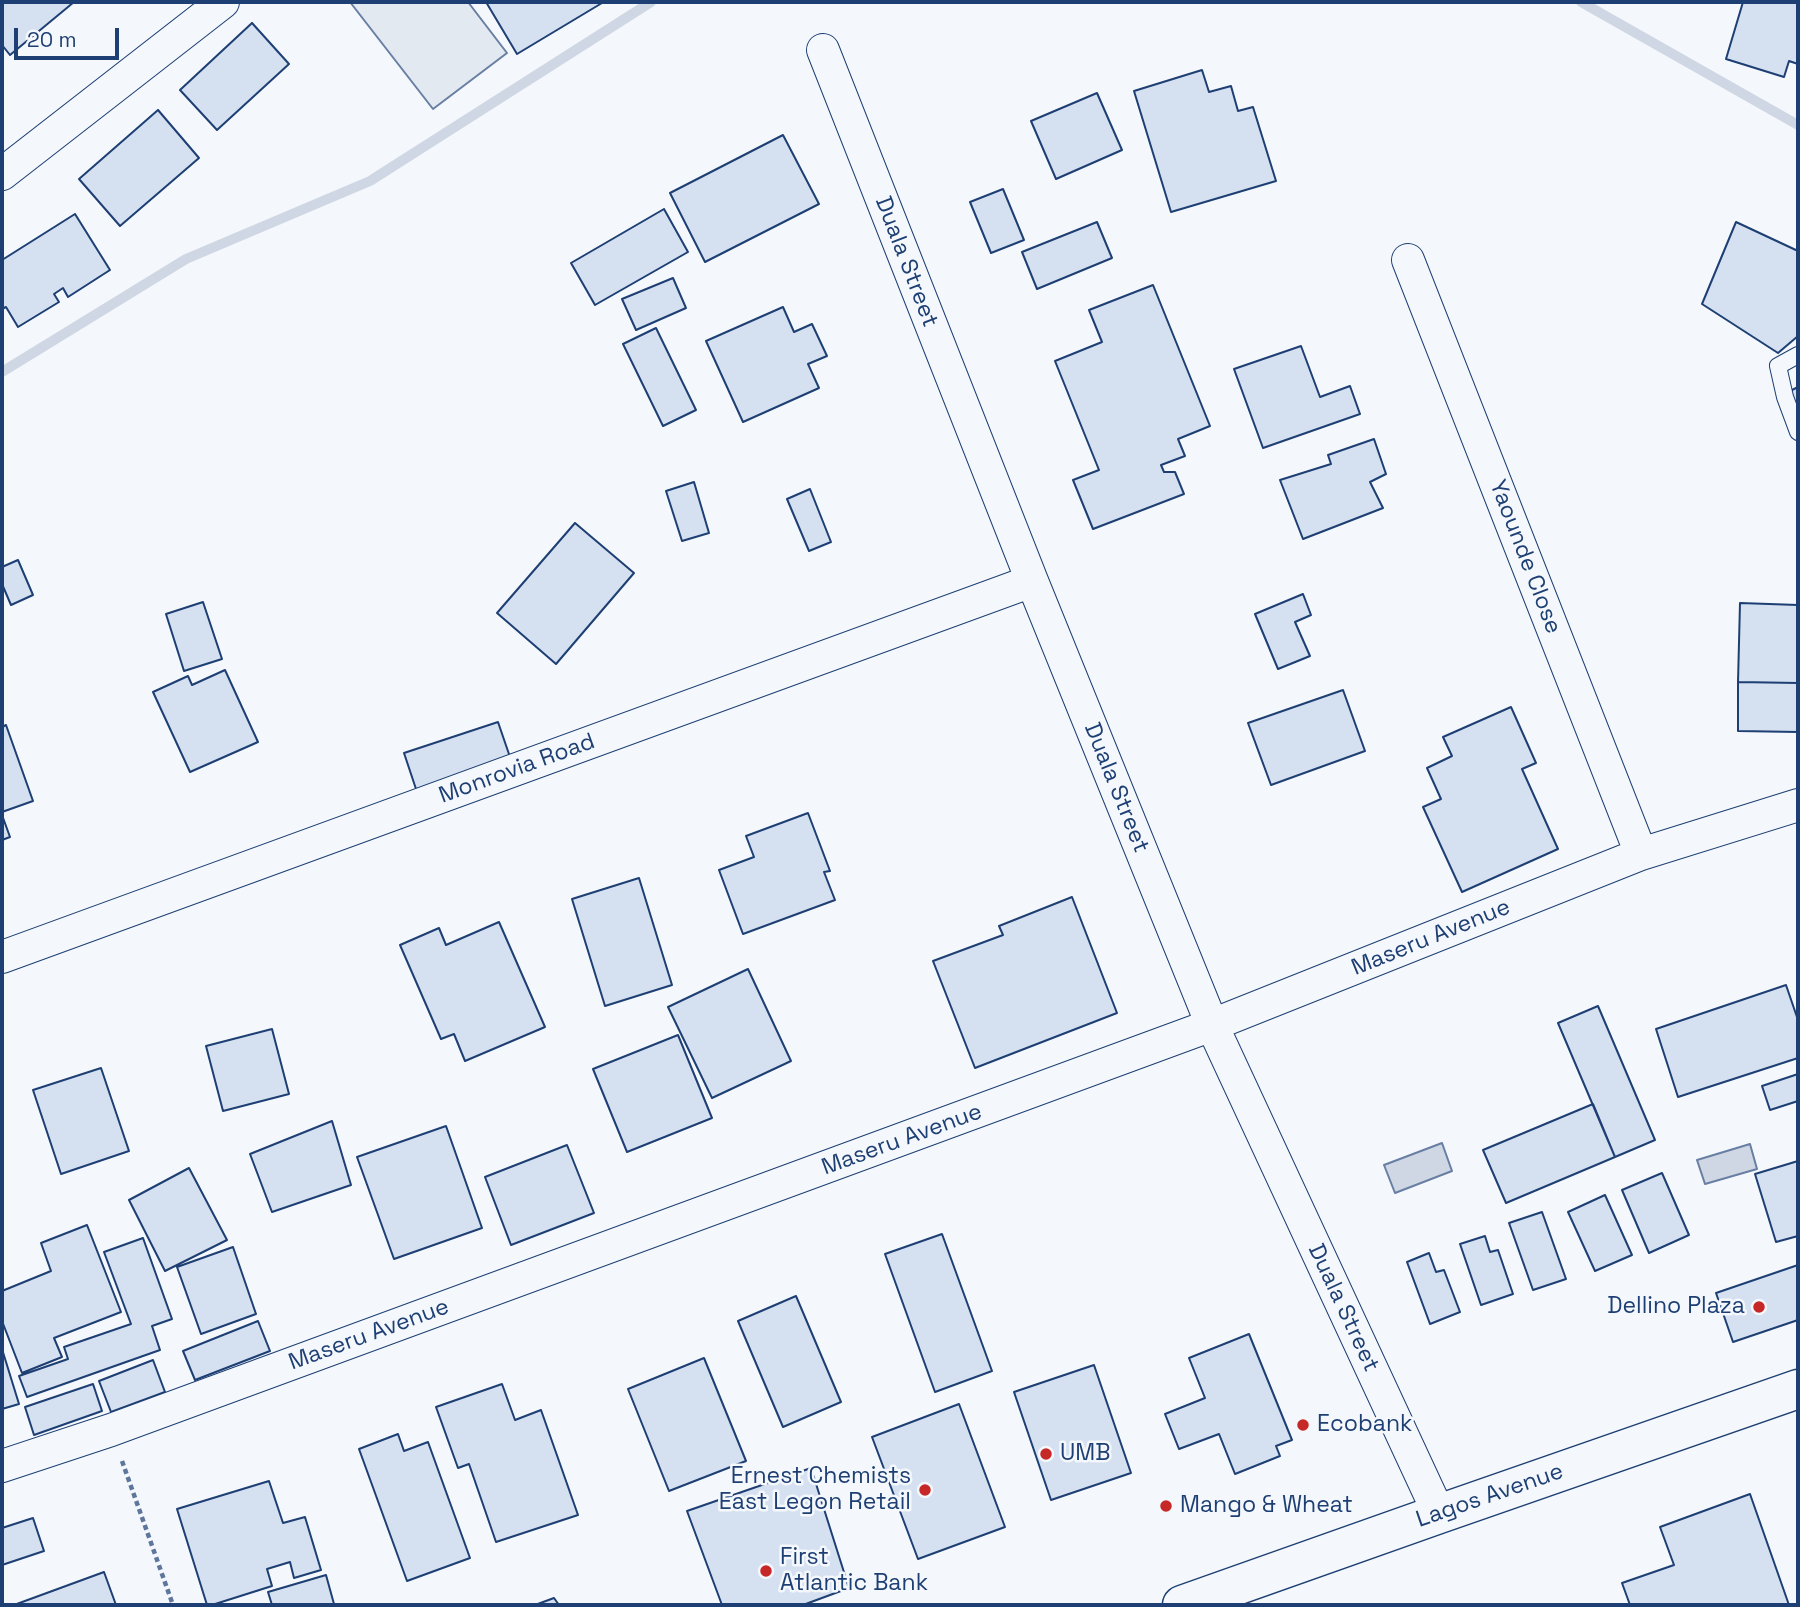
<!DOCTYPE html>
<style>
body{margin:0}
#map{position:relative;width:1800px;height:1607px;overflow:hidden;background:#f4f7fb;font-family:"Space Grotesk",sans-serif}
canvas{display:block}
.frame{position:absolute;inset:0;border:4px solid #1d3f73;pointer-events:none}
.scale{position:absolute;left:14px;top:28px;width:105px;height:32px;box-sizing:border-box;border:4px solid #1d3f73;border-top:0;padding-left:9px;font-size:21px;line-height:24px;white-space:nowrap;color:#1d3f73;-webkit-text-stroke:5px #f4f7fb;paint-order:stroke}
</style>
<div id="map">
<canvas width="1800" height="1607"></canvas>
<div class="frame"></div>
<div class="scale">20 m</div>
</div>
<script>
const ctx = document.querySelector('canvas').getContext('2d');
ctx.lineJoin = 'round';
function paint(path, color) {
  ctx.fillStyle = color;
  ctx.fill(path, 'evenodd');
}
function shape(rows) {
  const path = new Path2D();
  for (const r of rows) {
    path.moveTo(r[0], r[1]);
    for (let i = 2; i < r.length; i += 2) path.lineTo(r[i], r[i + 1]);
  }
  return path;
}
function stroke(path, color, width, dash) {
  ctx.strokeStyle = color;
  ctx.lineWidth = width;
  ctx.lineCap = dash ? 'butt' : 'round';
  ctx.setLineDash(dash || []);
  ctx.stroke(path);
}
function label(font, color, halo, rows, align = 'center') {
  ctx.font = font + ' "Space Grotesk",sans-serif';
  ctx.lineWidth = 5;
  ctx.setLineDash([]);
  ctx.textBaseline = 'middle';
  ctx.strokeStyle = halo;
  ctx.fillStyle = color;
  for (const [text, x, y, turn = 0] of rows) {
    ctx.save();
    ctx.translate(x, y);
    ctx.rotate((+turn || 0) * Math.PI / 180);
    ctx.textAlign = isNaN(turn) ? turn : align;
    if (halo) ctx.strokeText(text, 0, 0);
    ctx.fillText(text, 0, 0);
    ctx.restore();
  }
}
const green = shape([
 [350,2,468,2,507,53,433,109,350,2]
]);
const water = shape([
 [1442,1143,1452,1171,1395,1193,1384,1165,1442,1143],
 [1750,1144,1757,1169,1705,1184,1697,1160,1750,1144]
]);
const stream = shape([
 [1581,2,1798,125],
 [2,372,186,259,370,181,651,2]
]);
const building = shape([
 [2,2,74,2,10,55,2,45,2,2],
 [486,2,602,2,602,3,517,54,486,2],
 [1743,2,1798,2,1798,64,1789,61,1784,77,1726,59,1743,2],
 [252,23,289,64,217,130,180,90,252,23],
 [1202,70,1209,92,1231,86,1238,111,1253,107,1276,181,1171,212,1134,91,1202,70],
 [1097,93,1122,150,1056,179,1031,121,1097,93],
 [158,110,199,158,120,226,79,179,158,110],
 [783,135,819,204,705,262,670,193,783,135],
 [1003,189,1024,240,991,253,970,202,1003,189],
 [664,209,688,252,595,305,571,263,664,209],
 [75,214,110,270,68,297,63,288,54,294,59,302,18,327,6,307,2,309,2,260,75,214],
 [1097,222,1112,258,1037,289,1022,252,1097,222],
 [1736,222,1798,251,1798,336,1778,353,1702,304,1736,222],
 [673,278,686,308,636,330,622,299,673,278],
 [1153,285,1210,426,1178,439,1185,456,1161,465,1164,472,1175,472,1184,494,1093,529,1073,480,1099,470,1055,361,1102,342,1089,310,1153,285],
 [783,307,794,332,812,324,827,356,808,364,819,388,743,422,706,341,783,307],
 [656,328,696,410,663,426,623,344,656,328],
 [1301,346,1320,397,1350,386,1360,414,1263,448,1234,369,1301,346],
 [1798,387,1798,411,1790,391,1798,387],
 [1374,439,1386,474,1370,482,1383,508,1303,539,1280,480,1331,464,1328,455,1374,439],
 [694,482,709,533,682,541,666,491,694,482],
 [810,489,831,542,809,551,787,499,810,489],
 [575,523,634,573,556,664,497,613,575,523],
 [18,560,33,595,11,605,2,584,2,567,18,560],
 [1303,594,1311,615,1295,622,1310,656,1278,669,1255,614,1303,594],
 [203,602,222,659,184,671,166,614,203,602],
 [1740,603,1798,605,1798,683,1738,682,1740,603],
 [225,670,258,742,190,772,153,692,188,676,192,685,225,670],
 [1738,682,1798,683,1798,732,1738,731,1738,682],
 [1343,690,1365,751,1271,785,1248,723,1343,690],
 [1511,707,1536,763,1522,769,1558,849,1462,892,1423,807,1441,799,1427,768,1452,756,1443,737,1511,707],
 [498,722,511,760,417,792,404,753,498,722],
 [6,725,33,801,2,812,2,727,6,725],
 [808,813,830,871,824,872,835,900,743,934,719,870,754,857,746,836,808,813],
 [2,815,10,837,2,840,2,815],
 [639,878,672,985,605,1006,572,899,639,878],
 [1072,897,1117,1013,975,1068,933,961,1003,935,999,926,1072,897],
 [499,922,545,1027,465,1061,454,1034,441,1039,400,945,439,928,446,945,499,922],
 [748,969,791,1061,712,1098,668,1007,748,969],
 [1786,985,1798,1020,1798,1058,1678,1097,1656,1029,1786,985],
 [1598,1006,1655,1140,1615,1157,1558,1023,1598,1006],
 [272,1029,289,1094,223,1111,206,1046,272,1029],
 [678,1035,712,1118,627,1152,593,1069,678,1035],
 [101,1068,129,1151,61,1174,33,1090,101,1068],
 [1798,1074,1798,1101,1770,1110,1762,1086,1798,1074],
 [1593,1104,1615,1157,1506,1203,1483,1150,1593,1104],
 [332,1121,351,1185,272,1212,250,1154,332,1121],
 [446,1126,482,1228,394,1259,357,1157,446,1126],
 [567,1145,594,1213,511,1245,485,1177,567,1145],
 [1798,1161,1798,1236,1776,1242,1755,1174,1798,1161],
 [189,1168,227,1240,165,1271,129,1200,189,1168],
 [1662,1173,1689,1235,1649,1253,1622,1190,1662,1173],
 [1605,1195,1632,1255,1595,1271,1568,1212,1605,1195],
 [1542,1212,1566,1279,1533,1290,1509,1223,1542,1212],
 [87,1225,121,1312,54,1338,62,1357,22,1373,2,1321,2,1291,51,1271,41,1243,87,1225],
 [942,1234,992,1371,935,1392,885,1254,942,1234],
 [1485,1236,1490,1252,1498,1250,1513,1294,1481,1305,1460,1244,1485,1236],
 [143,1238,172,1319,152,1326,160,1350,27,1397,19,1376,68,1359,64,1347,131,1324,104,1252,143,1238],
 [233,1247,256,1314,201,1334,177,1267,233,1247],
 [1429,1253,1436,1272,1444,1270,1460,1312,1430,1324,1407,1262,1429,1253],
 [1798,1265,1798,1320,1733,1342,1716,1293,1798,1265],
 [796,1296,841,1402,783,1427,738,1321,796,1296],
 [258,1321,270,1351,195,1380,183,1351,258,1321],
 [1249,1334,1292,1440,1276,1446,1280,1456,1235,1474,1219,1434,1179,1449,1165,1414,1205,1398,1189,1358,1249,1334],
 [2,1349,19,1404,2,1409,2,1349],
 [704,1358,746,1461,669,1491,628,1389,704,1358],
 [153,1360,165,1392,111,1412,99,1381,153,1360],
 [1094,1365,1131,1473,1051,1500,1014,1392,1094,1365],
 [93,1384,102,1411,34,1435,25,1407,93,1384],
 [502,1384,515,1420,541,1410,578,1515,496,1542,469,1464,458,1468,436,1407,502,1384],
 [959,1404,1005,1527,918,1559,872,1437,959,1404],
 [398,1434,404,1451,428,1442,470,1558,407,1581,359,1449,398,1434],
 [811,1468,849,1588,803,1605,722,1605,687,1511,811,1468],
 [269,1481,283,1523,305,1517,321,1570,294,1578,290,1562,267,1569,272,1586,212,1605,207,1605,177,1509,269,1481],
 [1750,1494,1789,1605,1630,1605,1622,1583,1674,1565,1660,1527,1750,1494],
 [33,1518,44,1551,2,1565,2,1528,33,1518],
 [104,1572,116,1605,14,1605,104,1572],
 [326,1575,334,1604,328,1605,272,1605,268,1592,326,1575],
 [554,1598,559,1605,535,1605,554,1598]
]);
const path = shape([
 [122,1461,173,1605]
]);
const lane = shape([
 [1798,355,1778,366,1785,397,1798,432]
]);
const street = shape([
 [823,50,1032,581,1212,1025,1439,1514],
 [2,174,223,2],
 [1408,260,1641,854],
 [2,957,1032,581],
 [2,1466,111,1430,1212,1025,1641,854,1798,805]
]);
const secondary = shape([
 [1182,1605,1439,1514,1798,1389]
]);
const markers = [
 [1759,1307,7,"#c62828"],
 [1303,1425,7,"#c62828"],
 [1046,1454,7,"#c62828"],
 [925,1490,7,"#c62828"],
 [1166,1506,7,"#c62828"],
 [766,1571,7,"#c62828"]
];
const streetNames = [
 ["Duala Street",906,262,69],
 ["Yaounde Close",1525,557,69],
 ["Monrovia Road",517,769,-20],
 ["Duala Street",1116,788,68],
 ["Maseru Avenue",1431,938,-22],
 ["Maseru Avenue",902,1140,-20],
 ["Duala Street",1343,1308,65],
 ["Maseru Avenue",369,1335,-20],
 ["Lagos Avenue",1490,1496,-19]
];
const poiNames = [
 ["Dellino Plaza",1745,1307,"right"],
 ["Ecobank",1317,1425],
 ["UMB",1060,1454],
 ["Ernest Chemists",911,1477,"right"],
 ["East Legon Retail",911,1503,"right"],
 ["Mango & Wheat",1180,1506],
 ["First",780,1558],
 ["Atlantic Bank",780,1584]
];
paint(green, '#e3e9f0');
stroke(green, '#687fa3', 2);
paint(water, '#cfd7e4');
stroke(water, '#687fa3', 2);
stroke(stream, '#cfd7e4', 10);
paint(building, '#d5e0f0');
stroke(building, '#1d3f73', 2);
stroke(lane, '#1d3f73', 18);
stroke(street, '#1d3f73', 34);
stroke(secondary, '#1d3f73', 41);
stroke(path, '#5e769c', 4.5, [5, 3.5]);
stroke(lane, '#f4f7fb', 16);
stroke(street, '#f4f7fb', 32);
stroke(secondary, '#f4f7fb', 38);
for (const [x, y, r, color] of markers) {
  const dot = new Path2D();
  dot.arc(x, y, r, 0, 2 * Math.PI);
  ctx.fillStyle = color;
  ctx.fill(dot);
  stroke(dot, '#f4f7fb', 2.5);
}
label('23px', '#1d3f73', '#f4f7fb', streetNames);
label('23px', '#1d3f73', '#f4f7fb', poiNames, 'left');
</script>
